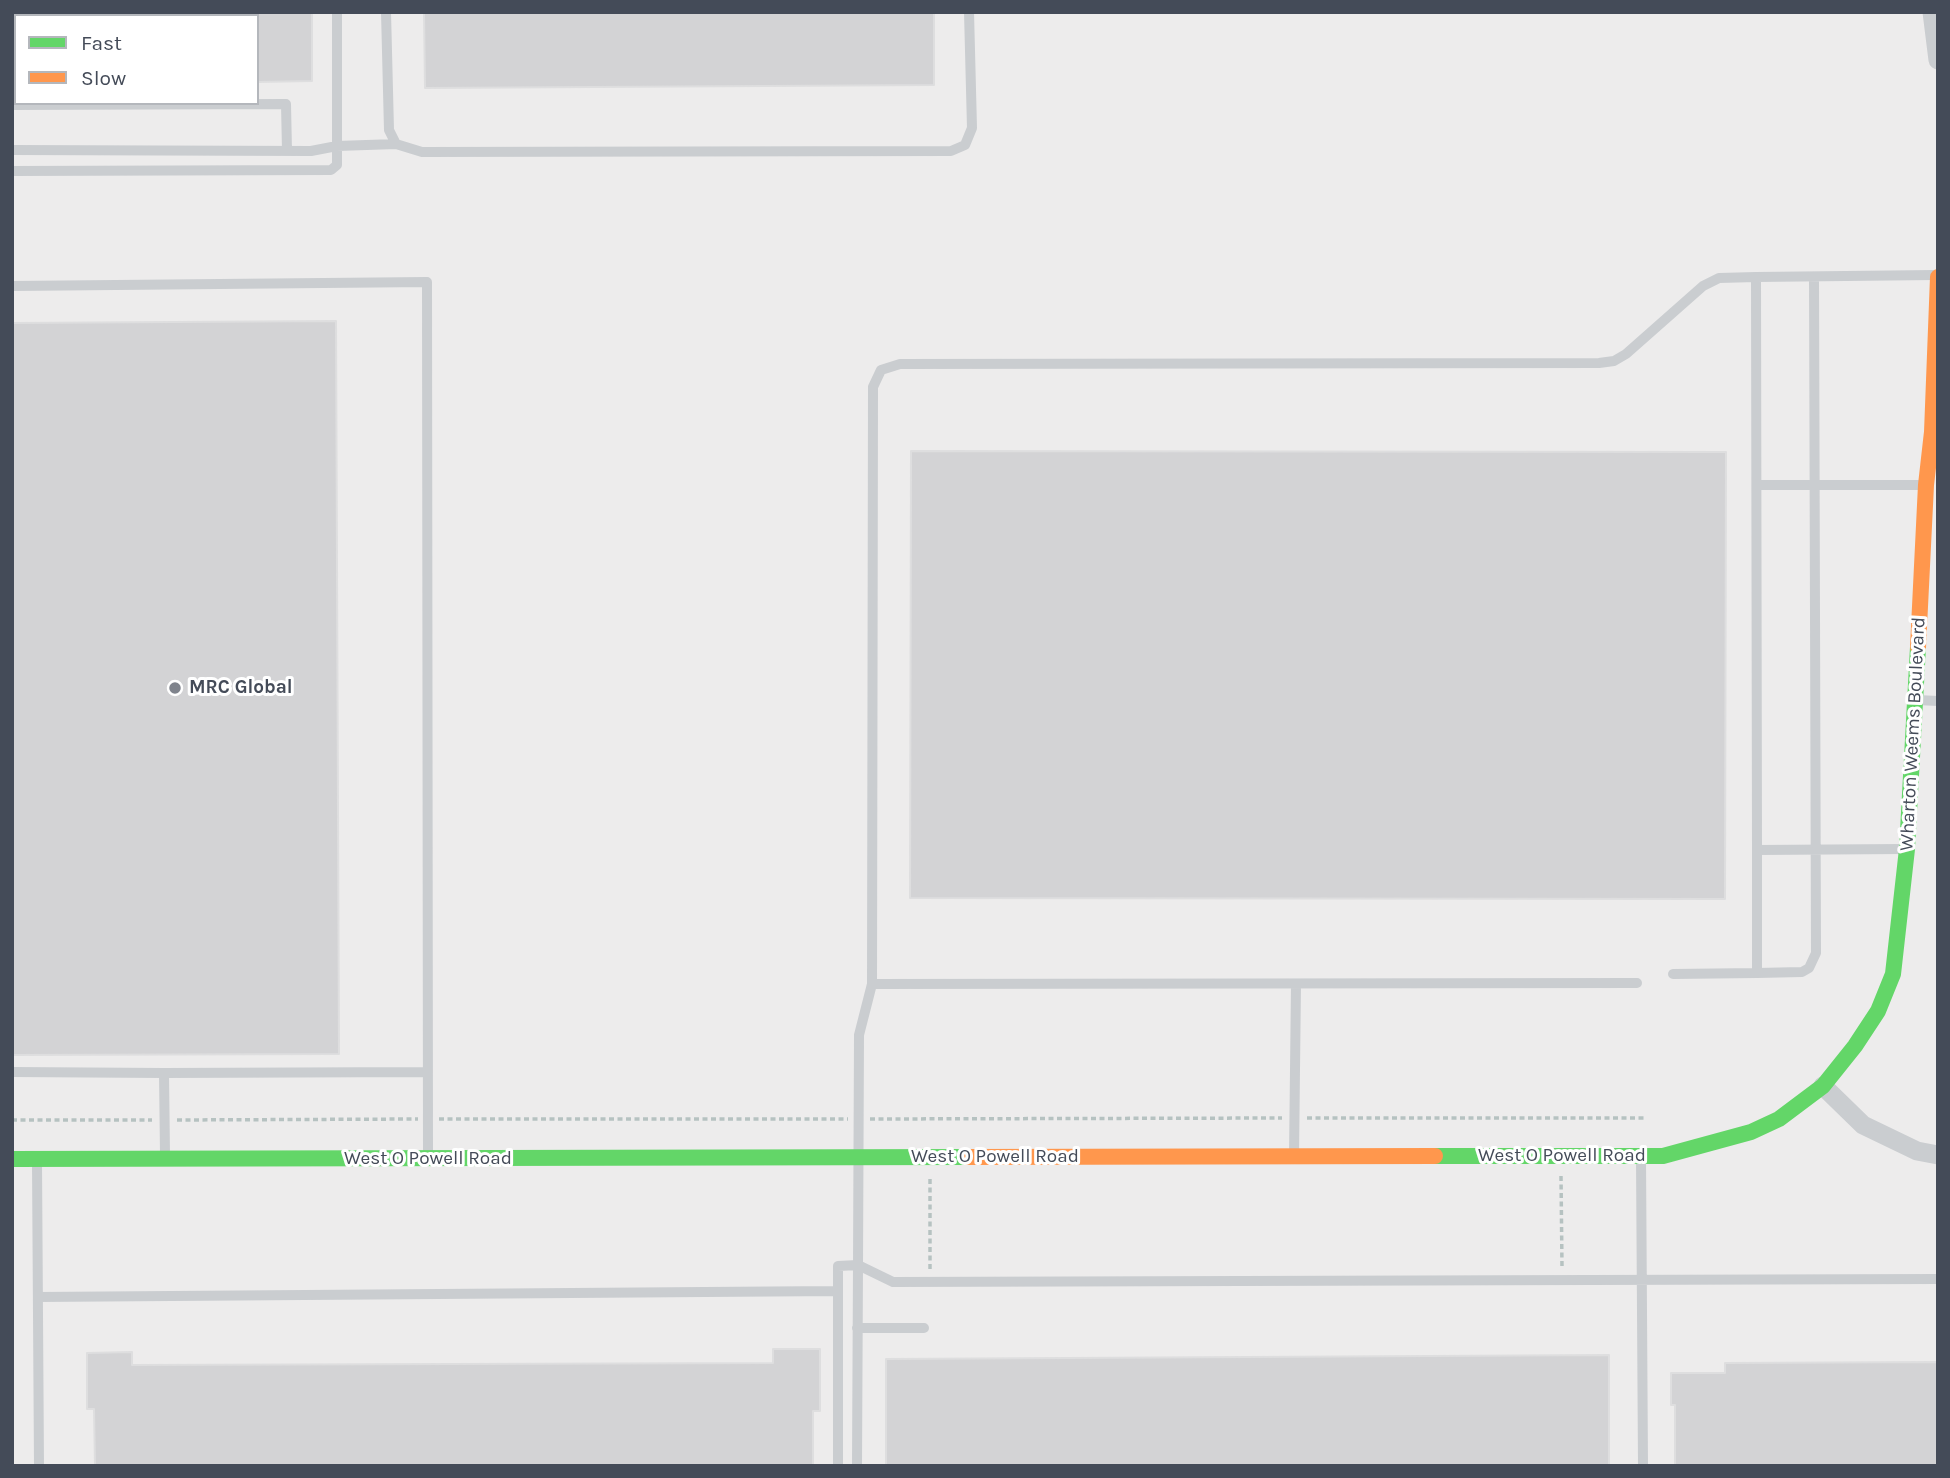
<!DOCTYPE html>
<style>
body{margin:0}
#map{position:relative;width:1950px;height:1478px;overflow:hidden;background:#edecec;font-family:Karla,sans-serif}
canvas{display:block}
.frame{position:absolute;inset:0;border:14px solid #444b58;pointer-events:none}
.legend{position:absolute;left:14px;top:14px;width:245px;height:91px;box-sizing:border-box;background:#fff;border:2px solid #b4b7bc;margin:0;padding:9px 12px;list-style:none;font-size:21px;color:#444b58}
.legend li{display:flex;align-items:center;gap:14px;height:35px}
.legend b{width:35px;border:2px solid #b4b7bc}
</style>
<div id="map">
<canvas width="1950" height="1478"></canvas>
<div class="frame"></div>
<ul class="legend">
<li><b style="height:9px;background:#63d668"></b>Fast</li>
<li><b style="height:9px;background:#ff974d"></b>Slow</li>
</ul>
</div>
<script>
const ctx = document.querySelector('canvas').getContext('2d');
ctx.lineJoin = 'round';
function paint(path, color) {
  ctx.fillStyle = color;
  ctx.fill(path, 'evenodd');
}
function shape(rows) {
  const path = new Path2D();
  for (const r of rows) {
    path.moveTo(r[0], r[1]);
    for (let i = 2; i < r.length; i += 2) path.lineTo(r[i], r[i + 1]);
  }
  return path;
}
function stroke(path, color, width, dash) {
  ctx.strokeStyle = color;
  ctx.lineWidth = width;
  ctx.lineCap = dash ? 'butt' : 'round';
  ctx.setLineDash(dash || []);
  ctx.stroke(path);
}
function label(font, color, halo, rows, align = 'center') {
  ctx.font = font + ' Karla,sans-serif';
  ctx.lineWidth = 6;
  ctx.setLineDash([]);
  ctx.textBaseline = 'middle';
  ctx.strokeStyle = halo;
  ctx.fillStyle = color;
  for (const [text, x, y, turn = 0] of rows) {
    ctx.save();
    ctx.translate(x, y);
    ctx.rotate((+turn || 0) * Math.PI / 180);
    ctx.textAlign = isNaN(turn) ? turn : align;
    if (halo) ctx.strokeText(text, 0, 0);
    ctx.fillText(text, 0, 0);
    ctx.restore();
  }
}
const building = shape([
 [257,12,312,12,312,81,257,82,257,12],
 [424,12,934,12,934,85,425,88,424,12],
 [336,321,339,1054,12,1055,12,323,336,321],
 [911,451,1726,452,1725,899,910,898,911,451],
 [773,1349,820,1349,820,1411,813,1411,813,1466,95,1466,94,1409,87,1409,87,1353,132,1352,132,1365,773,1363,773,1349],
 [1609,1355,1609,1466,886,1466,886,1359,1609,1355],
 [1938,1362,1938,1466,1675,1466,1675,1405,1671,1405,1671,1373,1725,1373,1725,1363,1938,1362]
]);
const path = shape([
 [1307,1118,1645,1118],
 [439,1119,848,1119],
 [870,1119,1282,1118],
 [12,1120,152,1120],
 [177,1120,418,1119],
 [1561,1176,1562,1267],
 [930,1179,930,1269]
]);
const lane = shape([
 [386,12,389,130,396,144,422,152,951,151,965,145,972,128,969,12],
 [12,105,286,104,287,151],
 [12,150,311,151,337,146,337,12],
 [12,171,331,170,337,165,337,146,396,144],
 [12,286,427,282,428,1155],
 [1757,485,1924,485],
 [1917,700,1938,701],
 [1903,849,1757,850,1756,277,1935,275],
 [1757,973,1802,972,1809,968,1816,953,1814,277],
 [1673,974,1757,973,1757,850],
 [1637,983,872,984,873,387,881,370,900,364,1599,363,1614,361,1626,354,1703,286,1719,278,1756,277],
 [872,984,859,1035,858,1265,893,1282,1938,1279],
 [12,1072,164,1073,165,1155],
 [164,1073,427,1072],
 [1294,1156,1296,984],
 [1641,1158,1643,1466],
 [37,1163,39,1466],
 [38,1297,838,1291],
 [857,1328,924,1328],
 [838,1466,838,1266,858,1265,857,1466]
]);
const street = shape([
 [1932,12,1938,60],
 [1823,1086,1863,1125,1917,1151,1938,1155]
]);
const fast = shape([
 [1435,1156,1663,1156,1751,1132,1779,1119,1823,1086,1855,1046,1878,1011,1893,974,1907,849,1918,647],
 [12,1159,967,1157]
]);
const slow = shape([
 [1918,647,1926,485,1932,432,1938,277],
 [967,1157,1435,1156]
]);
const markers = [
 [175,688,7,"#7f838c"]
];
const poiNames = [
 ["MRC Global",189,688]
];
const streetNames = [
 ["Wharton Weems Boulevard",1913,734,-87],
 ["West O Powell Road",1562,1156],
 ["West O Powell Road",995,1157],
 ["West O Powell Road",428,1159]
];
paint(building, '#d3d3d5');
stroke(building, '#dededf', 2);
stroke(path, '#b6c2c1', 3.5, [5, 3.5]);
stroke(lane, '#cacdd0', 10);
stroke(street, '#cacdd0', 19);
stroke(fast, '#63d668', 16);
stroke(slow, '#ff974d', 16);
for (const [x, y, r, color] of markers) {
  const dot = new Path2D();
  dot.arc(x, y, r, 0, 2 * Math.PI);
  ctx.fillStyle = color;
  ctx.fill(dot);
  stroke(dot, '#fff', 2.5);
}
label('bold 19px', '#444b58', '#fff', poiNames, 'left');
label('19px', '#444b58', '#fff', streetNames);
</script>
